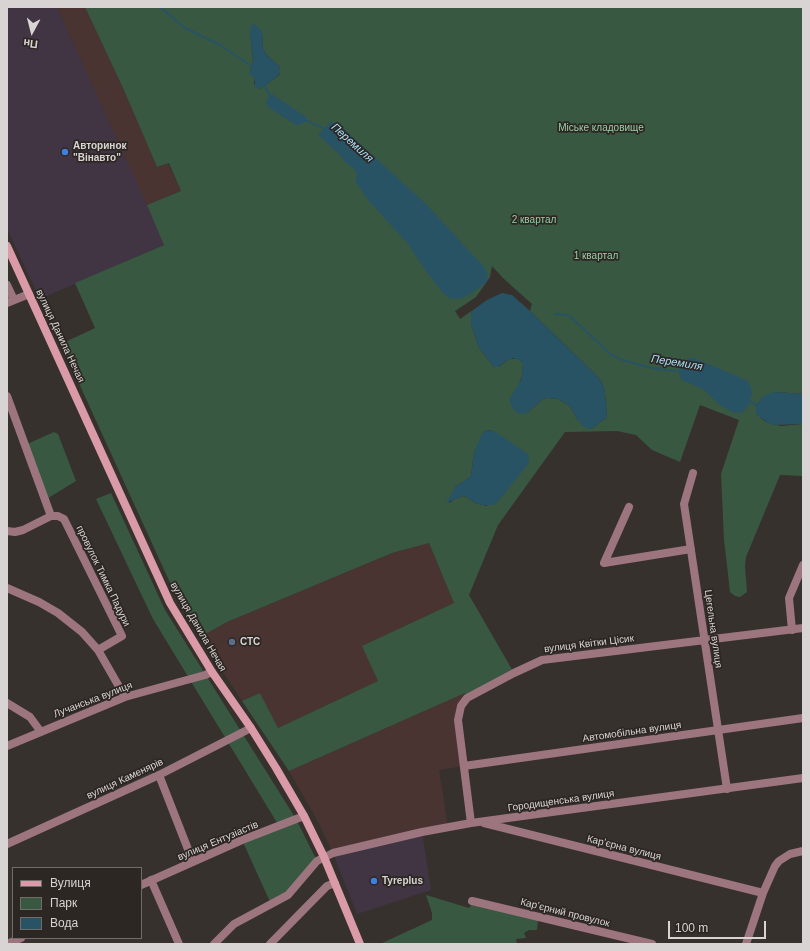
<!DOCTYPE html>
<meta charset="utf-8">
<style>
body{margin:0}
#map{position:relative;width:810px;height:951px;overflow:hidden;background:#37312e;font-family:Arial,sans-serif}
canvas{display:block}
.frame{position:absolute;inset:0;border:8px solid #d8d4d3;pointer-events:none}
.legend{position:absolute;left:12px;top:867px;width:130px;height:72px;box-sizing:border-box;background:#2d2724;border:1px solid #716c6a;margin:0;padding:5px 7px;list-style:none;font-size:12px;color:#d8d4d3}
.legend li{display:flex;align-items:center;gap:8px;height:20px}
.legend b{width:20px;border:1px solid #716c6a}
.north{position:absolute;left:12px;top:12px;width:40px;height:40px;-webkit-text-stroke:3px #2d2724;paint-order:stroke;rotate:187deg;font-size:11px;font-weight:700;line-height:16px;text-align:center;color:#d8d4d3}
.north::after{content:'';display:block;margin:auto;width:14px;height:18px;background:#d8d4d3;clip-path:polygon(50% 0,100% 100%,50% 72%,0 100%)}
.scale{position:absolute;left:668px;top:921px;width:98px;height:18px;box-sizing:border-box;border:2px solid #d8d4d3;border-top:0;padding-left:5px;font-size:12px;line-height:14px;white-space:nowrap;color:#d8d4d3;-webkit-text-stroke:3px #2d2724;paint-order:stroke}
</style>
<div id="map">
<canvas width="810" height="951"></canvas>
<div class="frame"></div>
<ul class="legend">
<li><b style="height:5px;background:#da9aa8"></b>Вулиця</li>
<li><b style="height:11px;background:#395842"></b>Парк</li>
<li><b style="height:11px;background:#285364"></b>Вода</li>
</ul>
<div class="north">Пн</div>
<div class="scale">100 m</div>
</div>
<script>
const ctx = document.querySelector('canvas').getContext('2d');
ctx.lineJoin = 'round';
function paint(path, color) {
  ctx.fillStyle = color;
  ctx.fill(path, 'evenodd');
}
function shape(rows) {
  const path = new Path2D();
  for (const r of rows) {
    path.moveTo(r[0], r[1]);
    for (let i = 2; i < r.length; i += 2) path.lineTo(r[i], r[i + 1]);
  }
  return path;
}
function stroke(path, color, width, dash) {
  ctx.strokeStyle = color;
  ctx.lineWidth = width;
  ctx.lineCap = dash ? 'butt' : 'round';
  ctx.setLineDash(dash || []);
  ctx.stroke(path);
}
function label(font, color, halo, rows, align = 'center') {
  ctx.font = font + ' Arial,sans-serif';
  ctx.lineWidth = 3.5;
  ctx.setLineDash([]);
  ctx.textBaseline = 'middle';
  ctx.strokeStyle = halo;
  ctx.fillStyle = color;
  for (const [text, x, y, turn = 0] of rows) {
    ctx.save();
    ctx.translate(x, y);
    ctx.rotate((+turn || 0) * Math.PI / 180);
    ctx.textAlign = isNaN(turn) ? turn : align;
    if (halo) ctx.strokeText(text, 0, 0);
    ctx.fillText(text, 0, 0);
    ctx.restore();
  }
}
const commercial = shape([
 [7,7,57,7,165,244,40,299,7,229],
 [422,832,431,890,357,914,333,853]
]);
const industrial = shape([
 [57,7,85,7,123,88,157,167,168,163,181,191,147,205],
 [429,543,454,603,363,646,378,681,278,728,260,693,242,701,200,637,227,622,392,553],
 [465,693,467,698,461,706,464,766,439,770,448,827,333,853,316,818,289,771]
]);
const green = shape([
 [85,7,803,7,803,394,776,392,759,402,756,407,756,413,763,420,768,423,781,426,803,424,803,476,780,475,746,557,745,566,747,592,740,597,735,596,730,592,724,539,721,474,739,420,700,405,680,462,652,450,636,435,617,431,565,432,498,525,469,595,514,673,467,698,465,693,289,771,242,701,260,693,278,728,378,681,362,646,454,603,429,543,392,553,227,622,200,637,177,598,61,344,95,328,75,283,164,245,147,205,181,191,169,163,157,167,123,88],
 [262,32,263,48,266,54,279,66,280,69,279,75,277,77,259,89,254,84,255,77,250,70,253,62,250,33],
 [492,266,504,279,532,304,530,311,594,373,602,382,605,392,607,417,591,429,577,419,570,406,558,399,547,398,543,399,527,413,510,398,519,385,522,375,523,364,521,361,517,359,509,359,499,367,494,367,479,348,471,324,471,314,473,310,460,319,455,311,476,297,490,277],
 [487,430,491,430,487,506,475,503,467,497,463,496,455,499,449,503,449,500,456,486,469,478,471,475,474,453,484,432],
 [54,432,58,434,76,481,45,500,25,445],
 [111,493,165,610,296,819,317,861,292,891,271,904,242,840,279,826,153,619,96,499],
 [426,895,469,908,472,904,538,919,537,930,529,930,524,933,526,938,516,939,517,944,380,944,432,920,432,913]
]);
const water = shape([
 [254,24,258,27,262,32,263,48,266,54,279,66,280,69,280,72,277,77,259,89,255,87,255,78,250,75,249,73,253,62,250,33,251,26],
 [272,94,306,117,307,121,299,125,296,125,268,107,266,103,269,96],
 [331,121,343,128,427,205,484,267,487,273,488,278,486,283,465,297,460,299,449,298,444,294,428,274,408,244,368,200,355,181,357,174,354,169,346,163,338,153,318,135],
 [502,293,512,295,530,311,594,373,602,382,605,392,607,417,591,429,584,427,577,419,570,406,558,399,547,398,543,399,527,413,524,414,517,413,513,409,510,403,510,398,521,380,522,375,523,364,521,361,513,358,506,361,499,367,494,367,479,348,471,324,471,314,473,310,487,300],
 [689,358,694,358,748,381,750,385,752,393,748,406,744,411,741,413,732,412,720,405,703,389,684,381,681,379,679,375,680,367,682,363],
 [776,392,803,394,803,424,775,425,768,423,758,416,756,413,756,407,761,398,770,393],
 [487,430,494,431,528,454,529,458,528,464,497,503,493,505,482,505,475,503,467,497,463,496,446,503,456,486,469,478,471,475,474,453,481,435]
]);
const stream = shape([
 [160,7,185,28,220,45,253,67],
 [264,83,270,97],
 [305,120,325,129],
 [555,314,567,315,572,318,608,352,619,359,652,368,682,372],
 [747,400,759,406]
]);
const street = shape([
 [7,285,14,300],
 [7,303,29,294],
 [7,396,51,516],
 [693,473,684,504,727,789],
 [629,507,604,563,691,549],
 [7,531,15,532,23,530,51,516,58,516,64,519,122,636,98,650],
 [7,588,39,602,58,613,82,632,98,650,125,697],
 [792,630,789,598,803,565],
 [7,703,30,717,41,732],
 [7,746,125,697,205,675,212,672],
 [464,766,803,718],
 [159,775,193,862],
 [471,823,458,720,461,706,467,698,514,673,542,660,803,628],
 [484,823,763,893],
 [7,844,159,775,251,728],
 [151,880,179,944],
 [141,885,242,840,304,816],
 [472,901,652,944],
 [7,944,21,938],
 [214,944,234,924,288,895,317,861,333,853,422,832,471,823,803,778],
 [270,944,327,886,335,883],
 [746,944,763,893,775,866,779,861,790,854,803,851]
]);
const secondary = shape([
 [7,246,170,603,212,672,251,728,276,768,304,816,324,857,360,944]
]);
const markers = [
 [65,152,4,"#3f7fe0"],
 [232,642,4,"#5c6f8a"],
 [374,881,4,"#3f7fe0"]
];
const parkNames = [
 ["Міське кладовище",601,128],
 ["2 квартал",534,220],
 ["1 квартал",596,256]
];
const poiNames = [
 ["Авторинок",73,146],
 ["\"Вінавто\"",73,158],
 ["СТС",240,642],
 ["Tyreplus",382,881]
];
const streetNames = [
 ["вулиця Данила Нечая",60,336,65],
 ["провулок Тимка Падури",103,576,64],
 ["вулиця Данила Нечая",198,627,60],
 ["Цегельна вулиця",713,629,82],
 ["вулиця Квітки Цісик",589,644,-7],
 ["Лучанська вулиця",93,700,-21],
 ["Автомобільна вулиця",632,732,-8],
 ["вулиця Каменярів",125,779,-25],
 ["Городищенська вулиця",561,801,-8],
 ["вулиця Ентузіастів",218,841,-23],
 ["Карʼєрна вулиця",624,848,14],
 ["Карʼєрний провулок",565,913,14]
];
const waterNames = [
 ["Перемиля",352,143,42],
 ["Перемиля",677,363,9]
];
paint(commercial, '#413544');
paint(industrial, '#493432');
paint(green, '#395842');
paint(water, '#285364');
stroke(stream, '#285364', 2);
stroke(street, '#9d757e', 8);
stroke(secondary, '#da9aa8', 8);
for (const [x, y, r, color] of markers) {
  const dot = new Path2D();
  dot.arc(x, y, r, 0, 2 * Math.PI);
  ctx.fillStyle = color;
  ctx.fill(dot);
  stroke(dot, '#2d2724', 1.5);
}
label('10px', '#96d1a6', '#2d2724', parkNames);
label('bold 10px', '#d8d4d3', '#2d2724', poiNames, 'left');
label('10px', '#d8d4d3', '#2d2724', streetNames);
label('italic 11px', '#a5dff9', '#2d2724', waterNames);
</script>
